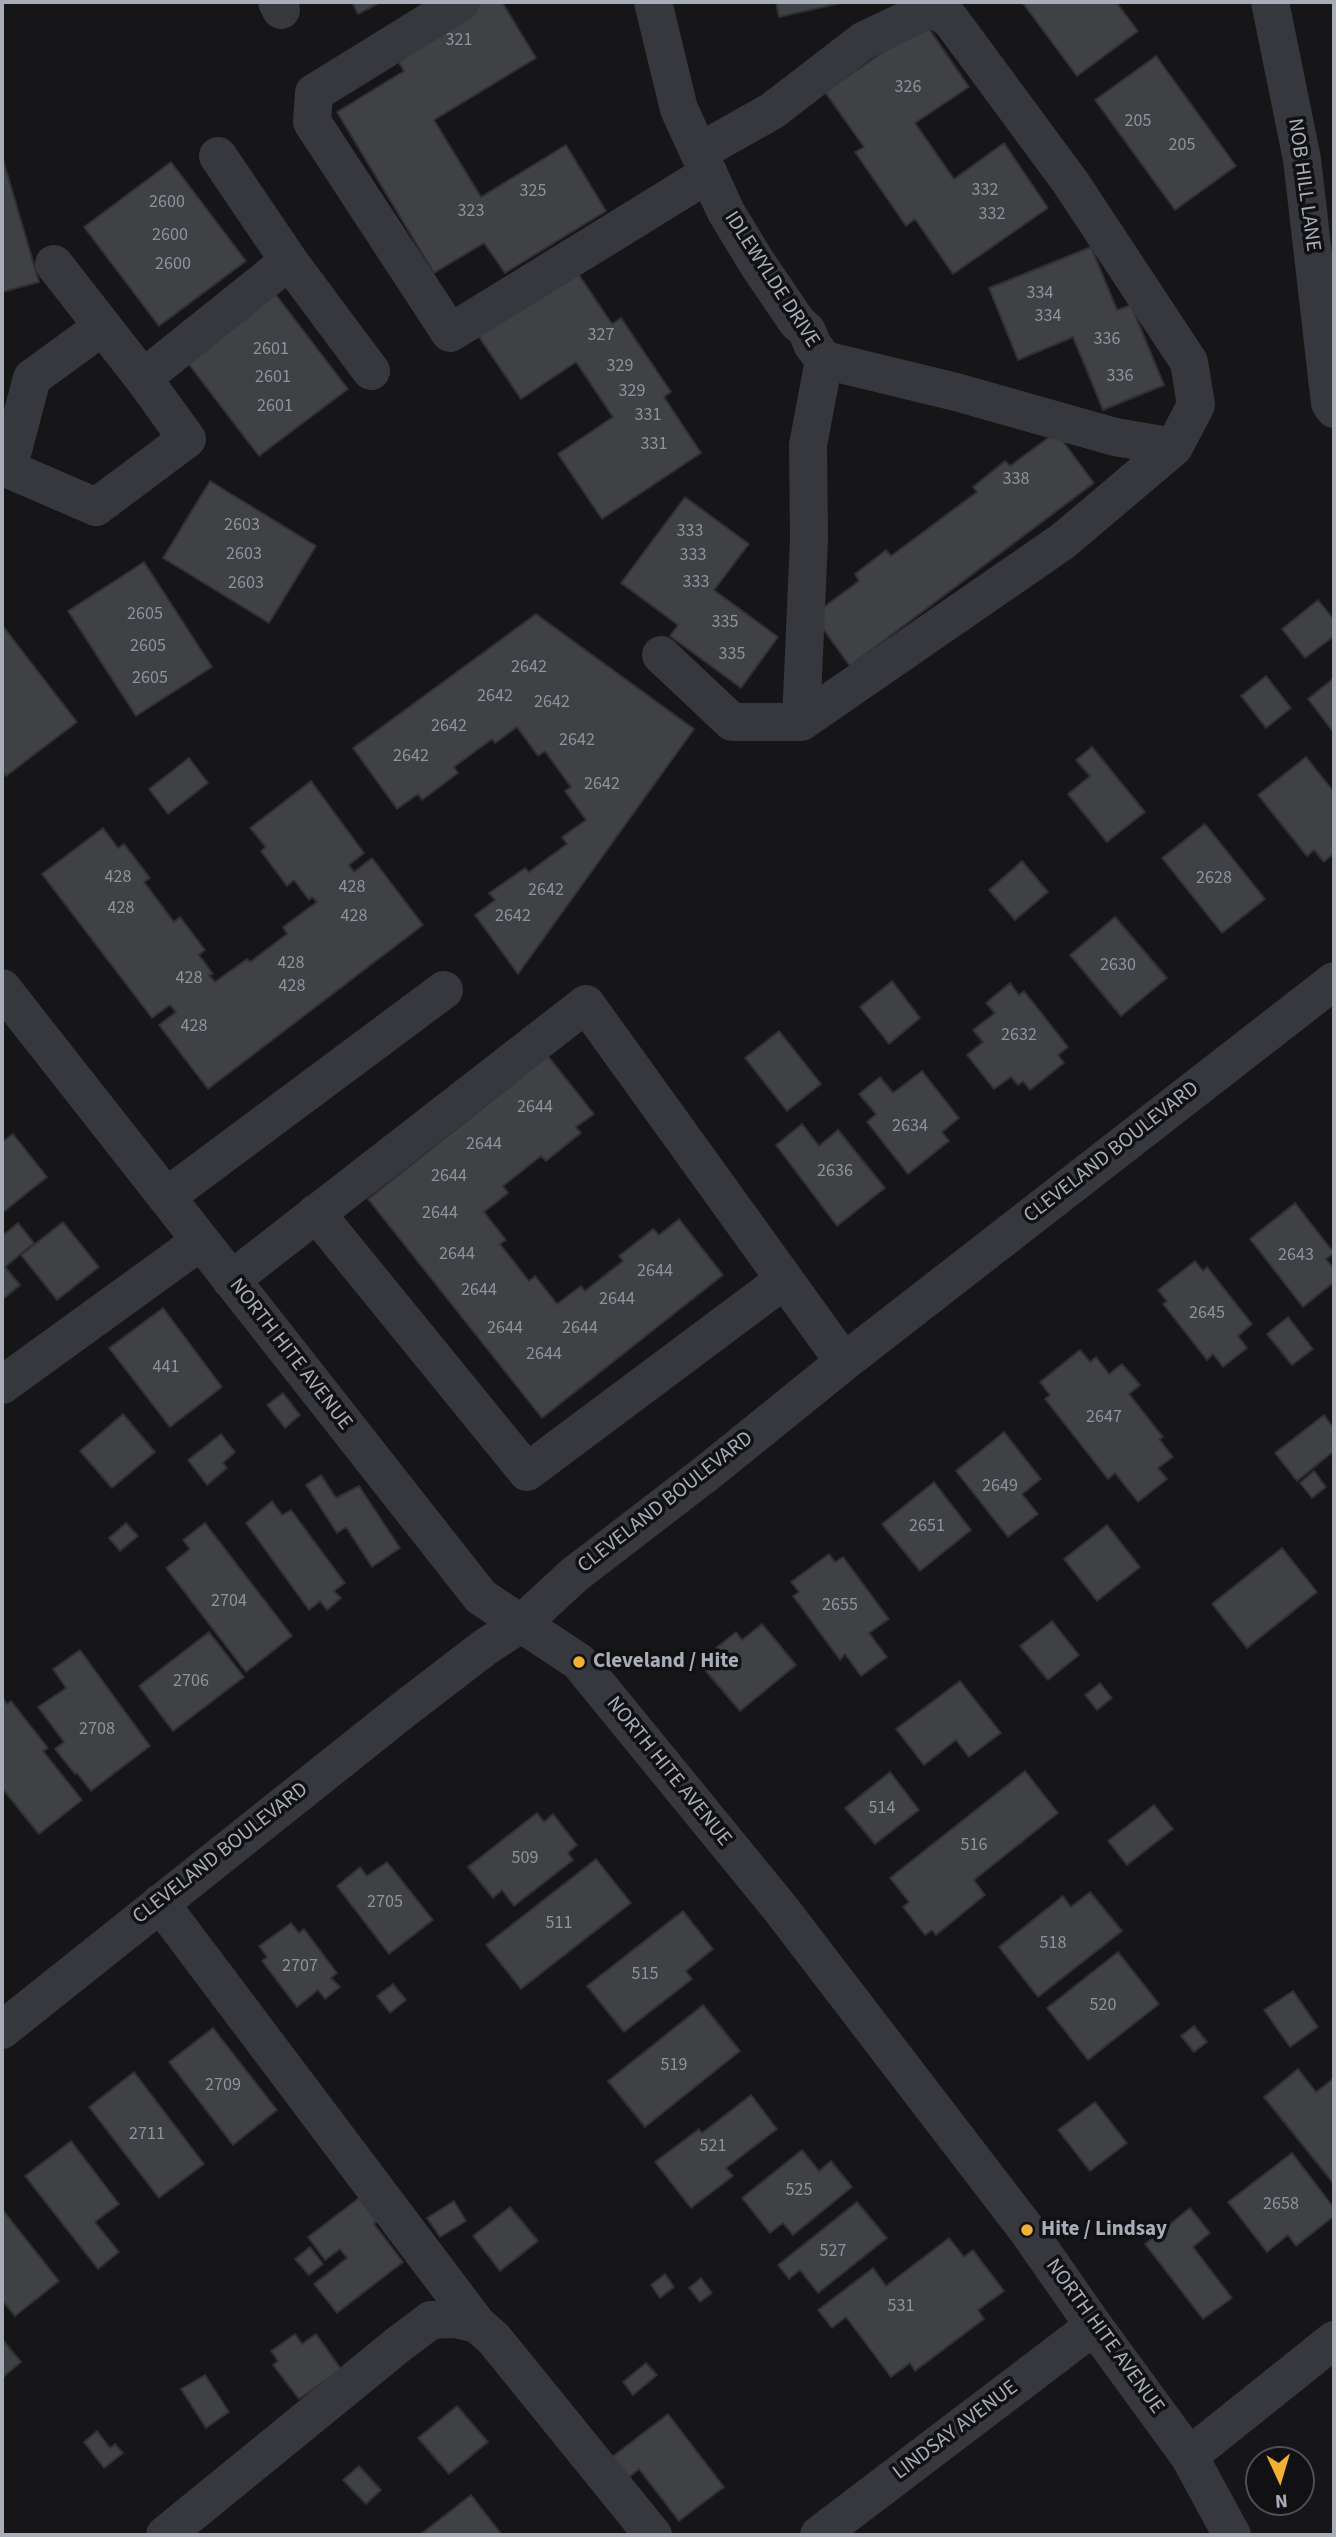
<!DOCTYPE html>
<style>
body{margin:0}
#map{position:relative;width:1336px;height:2537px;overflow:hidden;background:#161618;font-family:"Source Sans 3",sans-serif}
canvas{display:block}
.frame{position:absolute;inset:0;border:4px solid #a8adb8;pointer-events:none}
.north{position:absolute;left:1245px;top:2446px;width:70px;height:70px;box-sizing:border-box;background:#111113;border:2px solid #4d4f55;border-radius:50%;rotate:176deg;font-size:19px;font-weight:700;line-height:28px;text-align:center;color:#a8adb8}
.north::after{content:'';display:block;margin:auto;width:24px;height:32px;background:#f2b134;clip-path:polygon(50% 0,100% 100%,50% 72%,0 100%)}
</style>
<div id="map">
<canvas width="1336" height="2537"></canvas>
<div class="frame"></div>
<div class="north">N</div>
</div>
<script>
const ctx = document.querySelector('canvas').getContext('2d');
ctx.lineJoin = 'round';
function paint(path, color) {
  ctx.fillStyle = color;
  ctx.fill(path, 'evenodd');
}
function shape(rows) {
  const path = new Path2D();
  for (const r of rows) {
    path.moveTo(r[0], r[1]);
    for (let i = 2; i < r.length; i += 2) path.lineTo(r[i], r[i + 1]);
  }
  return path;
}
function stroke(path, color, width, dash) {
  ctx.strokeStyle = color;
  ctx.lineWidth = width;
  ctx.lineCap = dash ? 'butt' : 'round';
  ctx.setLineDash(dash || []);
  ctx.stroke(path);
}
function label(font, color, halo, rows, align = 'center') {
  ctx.font = font + ' "Source Sans 3",sans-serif';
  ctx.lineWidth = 7;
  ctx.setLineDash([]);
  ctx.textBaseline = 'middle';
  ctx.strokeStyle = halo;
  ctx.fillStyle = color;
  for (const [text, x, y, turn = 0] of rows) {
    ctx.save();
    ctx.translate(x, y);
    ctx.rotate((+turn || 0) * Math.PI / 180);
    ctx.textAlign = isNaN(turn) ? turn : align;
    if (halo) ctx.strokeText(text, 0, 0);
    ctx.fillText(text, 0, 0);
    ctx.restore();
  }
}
const building = shape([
 [352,2,381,2,358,14,352,2],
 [478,2,502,2,536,58,434,120,481,197,566,145,606,211,505,273,484,243,434,273,337,112,404,71,393,53,478,2],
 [776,2,845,2,779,17,776,2],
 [1022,2,1116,2,1138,31,1077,76,1022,2],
 [925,23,969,87,915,123,954,179,1004,143,1048,208,953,274,915,219,906,226,855,152,864,147,825,92,925,23],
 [1156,56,1236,166,1175,210,1095,100,1156,56],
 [2,156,39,282,2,292,2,156],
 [171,162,246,261,159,326,84,227,171,162],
 [1091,247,1117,310,1131,305,1164,385,1103,410,1073,337,1018,360,989,288,1091,247],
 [575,269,612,324,621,318,671,392,664,397,701,453,602,519,558,454,613,417,576,362,521,399,477,334,575,269],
 [273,291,348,389,259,456,184,358,273,291],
 [1056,432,1094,483,850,666,813,615,859,581,855,574,886,550,891,556,977,492,973,487,1005,461,1010,466,1056,432],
 [210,481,316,546,269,623,163,558,210,481],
 [685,497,749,544,714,590,778,637,741,688,670,636,678,625,621,583,685,497],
 [144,562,212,667,136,716,68,611,144,562],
 [1318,600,1334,620,1334,636,1305,658,1282,629,1318,600],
 [536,614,694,729,518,974,475,915,495,900,489,893,525,868,529,872,567,844,562,837,586,820,565,791,571,787,545,751,538,756,517,727,495,743,492,739,454,767,458,773,422,800,418,794,397,809,353,748,536,614],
 [2,625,77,722,6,776,2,771,2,625],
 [1266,676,1291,708,1266,728,1241,696,1266,676],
 [1334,678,1334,733,1308,699,1334,678],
 [1092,747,1145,812,1107,842,1068,794,1090,776,1076,760,1092,747],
 [1306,757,1334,792,1334,853,1324,862,1314,850,1307,856,1258,795,1306,757],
 [189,758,208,783,168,814,149,789,189,758],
 [311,781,364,853,349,865,354,872,372,858,423,925,208,1089,159,1025,176,1012,170,1005,152,1018,42,874,103,828,118,848,124,844,150,878,144,882,174,922,180,917,205,950,199,955,213,974,209,975,215,982,247,959,250,962,287,934,283,927,317,902,312,897,309,900,294,880,287,886,261,851,266,847,250,828,311,781],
 [1205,824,1265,899,1222,933,1162,858,1205,824],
 [1022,861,1048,892,1015,920,989,890,1022,861],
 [1115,917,1167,978,1121,1016,1070,955,1115,917],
 [892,981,920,1018,889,1044,860,1007,892,981],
 [1010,983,1019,995,1024,991,1068,1047,1058,1055,1064,1063,1030,1090,1023,1081,1018,1085,1011,1077,994,1089,967,1055,983,1042,973,1030,995,1013,986,1003,1010,983],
 [779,1031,821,1084,787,1111,745,1058,779,1031],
 [548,1056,594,1114,576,1127,581,1133,546,1161,541,1156,503,1186,508,1193,484,1212,506,1240,500,1244,529,1281,535,1276,557,1304,581,1286,585,1291,623,1261,619,1256,653,1229,659,1235,679,1219,723,1275,542,1418,368,1199,548,1056],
 [922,1071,959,1118,942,1132,949,1141,908,1174,867,1122,876,1114,859,1094,880,1077,893,1093,922,1071],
 [802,1124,819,1146,838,1130,885,1188,837,1226,776,1145,802,1124],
 [13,1134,47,1177,2,1213,2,1142,13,1134],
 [1295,1203,1334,1253,1326,1259,1334,1269,1334,1282,1303,1307,1250,1239,1295,1203],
 [63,1222,99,1267,57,1300,21,1255,63,1222],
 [18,1223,34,1243,5,1267,20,1285,2,1300,2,1236,18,1223],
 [1195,1261,1203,1271,1207,1267,1252,1324,1238,1336,1247,1348,1223,1367,1213,1354,1207,1360,1163,1304,1167,1301,1158,1290,1195,1261],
 [163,1308,222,1387,170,1427,109,1348,163,1308],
 [1288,1317,1313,1349,1292,1365,1267,1334,1288,1317],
 [1080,1350,1090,1362,1096,1357,1109,1374,1122,1364,1140,1385,1129,1394,1163,1437,1159,1439,1173,1457,1158,1468,1167,1479,1138,1502,1115,1473,1108,1479,1045,1399,1050,1395,1040,1382,1080,1350],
 [283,1393,300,1415,285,1428,267,1405,283,1393],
 [123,1414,155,1452,112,1488,80,1451,123,1414],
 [1324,1415,1334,1429,1334,1451,1297,1481,1275,1453,1324,1415],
 [1004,1432,1041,1479,1022,1494,1038,1514,1008,1537,956,1471,1004,1432],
 [221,1434,235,1452,223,1463,227,1468,207,1485,188,1460,221,1434],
 [1314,1471,1326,1487,1312,1498,1300,1483,1314,1471],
 [321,1475,336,1498,359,1486,400,1548,372,1567,346,1527,337,1533,306,1485,321,1475],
 [934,1482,971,1530,920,1571,882,1524,934,1482],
 [272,1501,282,1515,291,1510,345,1583,334,1591,341,1598,327,1610,320,1601,309,1610,246,1523,272,1501],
 [126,1523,138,1536,120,1551,109,1538,126,1523],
 [205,1523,292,1636,246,1672,166,1568,190,1549,183,1540,205,1523],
 [1107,1525,1140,1567,1097,1601,1064,1559,1107,1525],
 [1282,1548,1317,1592,1247,1648,1212,1604,1282,1548],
 [829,1554,835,1562,843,1557,889,1619,869,1633,887,1657,861,1676,845,1654,840,1660,793,1596,799,1592,791,1582,829,1554],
 [1052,1621,1079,1655,1048,1680,1020,1646,1052,1621],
 [762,1624,796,1665,740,1711,705,1670,722,1656,716,1648,736,1632,742,1640,762,1624],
 [209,1632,244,1677,173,1731,139,1686,209,1632],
 [80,1650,150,1746,91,1791,77,1773,75,1774,55,1749,64,1742,38,1707,66,1688,53,1669,80,1650],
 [960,1681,1001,1733,969,1757,956,1740,924,1765,896,1729,960,1681],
 [1100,1683,1112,1698,1097,1710,1085,1695,1100,1683],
 [2,1697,7,1704,11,1701,48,1748,43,1751,82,1800,39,1834,2,1788,2,1697],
 [1025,1771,1058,1813,974,1880,985,1895,936,1935,932,1930,925,1935,903,1907,909,1902,890,1878,1025,1771],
 [890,1772,919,1810,875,1844,845,1808,890,1772],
 [1154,1805,1173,1829,1127,1865,1108,1841,1154,1805],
 [537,1813,544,1822,553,1814,577,1845,568,1853,573,1860,514,1906,502,1890,493,1898,468,1867,537,1813],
 [596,1859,631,1903,521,1989,486,1945,596,1859],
 [387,1862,433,1920,389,1954,337,1886,360,1867,367,1876,387,1862],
 [1090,1892,1122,1931,1038,1997,999,1947,1063,1896,1071,1907,1090,1892],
 [683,1911,713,1949,686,1971,692,1979,624,2032,587,1986,683,1911],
 [291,1923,299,1933,304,1929,337,1973,331,1978,340,1987,325,1999,318,1990,297,2007,262,1961,267,1957,259,1946,291,1923],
 [1118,1952,1159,2004,1088,2060,1047,2008,1118,1952],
 [393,1984,406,2000,390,2013,377,1996,393,1984],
 [1293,1991,1318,2027,1290,2047,1264,2010,1293,1991],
 [703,2005,740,2051,645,2127,608,2081,703,2005],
 [1194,2026,1207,2042,1194,2052,1181,2036,1194,2026],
 [213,2028,277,2110,233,2145,169,2062,213,2028],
 [1298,2069,1316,2092,1334,2078,1334,2184,1264,2097,1298,2069],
 [134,2072,204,2164,159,2198,89,2107,134,2072],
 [751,2095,777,2129,726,2168,733,2176,691,2208,655,2162,699,2129,702,2133,751,2095],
 [1095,2102,1127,2143,1090,2171,1058,2130,1095,2102],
 [71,2141,119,2204,95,2222,119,2252,98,2269,25,2176,71,2141],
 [802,2150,819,2171,831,2161,852,2187,793,2235,783,2223,770,2233,742,2198,802,2150],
 [1292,2153,1334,2208,1334,2216,1296,2246,1288,2235,1267,2252,1228,2202,1292,2153],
 [359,2198,377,2221,374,2224,403,2262,337,2313,314,2284,347,2258,340,2249,325,2260,308,2237,359,2198],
 [454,2201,466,2221,440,2237,427,2218,454,2201],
 [857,2202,887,2238,818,2293,800,2270,789,2279,778,2265,857,2202],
 [510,2207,538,2241,500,2271,473,2236,510,2207],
 [1190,2208,1210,2233,1193,2247,1232,2298,1203,2319,1145,2244,1190,2208],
 [2,2209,59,2281,15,2316,2,2300,2,2209],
 [949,2238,964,2257,973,2250,1004,2291,978,2310,984,2319,915,2371,910,2363,891,2377,846,2317,832,2328,818,2310,873,2268,886,2286,949,2238],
 [310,2247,323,2264,309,2275,295,2259,310,2247],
 [665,2274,674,2287,660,2298,651,2285,665,2274],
 [701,2278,712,2293,700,2302,689,2288,701,2278],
 [295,2334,302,2344,316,2334,341,2369,299,2399,273,2365,278,2361,271,2351,295,2334],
 [2,2339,21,2362,2,2378,2,2339],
 [646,2363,657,2375,633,2395,623,2382,646,2363],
 [205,2375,229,2412,206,2428,181,2389,205,2375],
 [457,2406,488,2442,449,2474,418,2438,457,2406],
 [668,2414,724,2487,679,2521,639,2469,628,2478,612,2457,668,2414],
 [97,2431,110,2448,115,2444,123,2453,104,2468,84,2442,97,2431],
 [359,2466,381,2490,366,2504,343,2480,359,2466],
 [471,2495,502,2535,422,2535,421,2534,471,2495]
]);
const minor = shape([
 [277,2,281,10],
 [461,2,314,93,312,122,450,333,708,174],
 [653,2,679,109,726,212,757,263,797,322,807,331,812,344,824,360],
 [1270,2,1302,159,1330,403,1334,409],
 [699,152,772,111,863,41,932,8,950,19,1071,183,1189,362,1196,405,1174,447,1063,541,801,722,809,539,808,445,824,360],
 [218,156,289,261,371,371],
 [54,264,143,378,187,439,96,507,8,469,32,378,102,327],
 [824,360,956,392,1115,437,1174,447],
 [143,378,289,261],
 [661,655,732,722,801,722],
 [2,988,481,1597,579,1662,780,1908,1027,2230,1094,2326,1189,2456,1232,2535],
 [166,1197,444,990],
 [316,1213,527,1472,784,1280],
 [231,1280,586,1004,844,1362],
 [2,1385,201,1241],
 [160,1903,477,2324],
 [2,2030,402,1711,484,1648,522,1623,574,1575,708,1472,844,1362,1334,981],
 [1189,2456,1334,2340],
 [165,2535,399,2344,431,2320,455,2319,477,2324,494,2339,653,2535],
 [819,2535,1094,2326]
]);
const markers = [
 [579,1662,7,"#f2b134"],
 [1027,2230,7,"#f2b134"]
];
const numberNames = [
 ["321",459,41],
 ["326",908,88],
 ["205",1138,122],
 ["205",1182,146],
 ["332",985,191],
 ["325",533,192],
 ["2600",167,203],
 ["323",471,212],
 ["332",992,215],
 ["2600",170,236],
 ["2600",173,265],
 ["334",1040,294],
 ["334",1048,317],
 ["327",601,336],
 ["336",1107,340],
 ["2601",271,350],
 ["329",620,367],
 ["336",1120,377],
 ["2601",273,378],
 ["329",632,392],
 ["2601",275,407],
 ["331",648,416],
 ["331",654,445],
 ["338",1016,480],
 ["2603",242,526],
 ["333",690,532],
 ["2603",244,555],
 ["333",693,556],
 ["333",696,583],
 ["2603",246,584],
 ["2605",145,615],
 ["335",725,623],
 ["2605",148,647],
 ["335",732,655],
 ["2642",529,668],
 ["2605",150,679],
 ["2642",495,697],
 ["2642",552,703],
 ["2642",449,727],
 ["2642",577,741],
 ["2642",411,757],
 ["2642",602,785],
 ["428",118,878],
 ["2628",1214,879],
 ["428",352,888],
 ["2642",546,891],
 ["428",121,909],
 ["428",354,917],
 ["2642",513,917],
 ["428",291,964],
 ["2630",1118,966],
 ["428",189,979],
 ["428",292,987],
 ["428",194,1027],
 ["2632",1019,1036],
 ["2644",535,1108],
 ["2634",910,1127],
 ["2644",484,1145],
 ["2636",835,1172],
 ["2644",449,1177],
 ["2644",440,1214],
 ["2644",457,1255],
 ["2643",1296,1256],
 ["2644",655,1272],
 ["2644",479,1291],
 ["2644",617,1300],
 ["2645",1207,1314],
 ["2644",505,1329],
 ["2644",580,1329],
 ["2644",544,1355],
 ["441",166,1368],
 ["2647",1104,1418],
 ["2649",1000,1487],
 ["2651",927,1527],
 ["2704",229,1602],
 ["2655",840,1606],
 ["2706",191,1682],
 ["2708",97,1730],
 ["514",882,1809],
 ["516",974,1846],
 ["509",525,1859],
 ["2705",385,1903],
 ["511",559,1924],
 ["518",1053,1944],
 ["2707",300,1967],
 ["515",645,1975],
 ["520",1103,2006],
 ["519",674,2066],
 ["2709",223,2086],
 ["2711",147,2135],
 ["521",713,2147],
 ["525",799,2191],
 ["2658",1281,2205],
 ["527",833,2252],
 ["531",901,2307]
];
const streetNames = [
 ["NOB HILL LANE",1303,185,82],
 ["IDLEWYLDE DRIVE",771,280,57],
 ["CLEVELAND BOULEVARD",1112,1153,-38],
 ["NORTH HITE AVENUE",290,1355,52],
 ["CLEVELAND BOULEVARD",666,1503,-38],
 ["NORTH HITE AVENUE",668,1772,51],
 ["CLEVELAND BOULEVARD",221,1854,-38],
 ["NORTH HITE AVENUE",1104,2337,54],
 ["LINDSAY AVENUE",956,2431,-37]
];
const poiNames = [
 ["Cleveland / Hite",593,1662],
 ["Hite / Lindsay",1041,2230]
];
paint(building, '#404145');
stroke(building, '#303034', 2);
stroke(minor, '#37383d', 38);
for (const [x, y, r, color] of markers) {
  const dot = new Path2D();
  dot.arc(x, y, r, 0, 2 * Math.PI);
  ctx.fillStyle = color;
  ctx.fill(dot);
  stroke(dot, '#111113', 2.5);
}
label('18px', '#8e929b', null, numberNames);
label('21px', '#a8adb8', '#111113', streetNames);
label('bold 21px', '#a8adb8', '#111113', poiNames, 'left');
</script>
